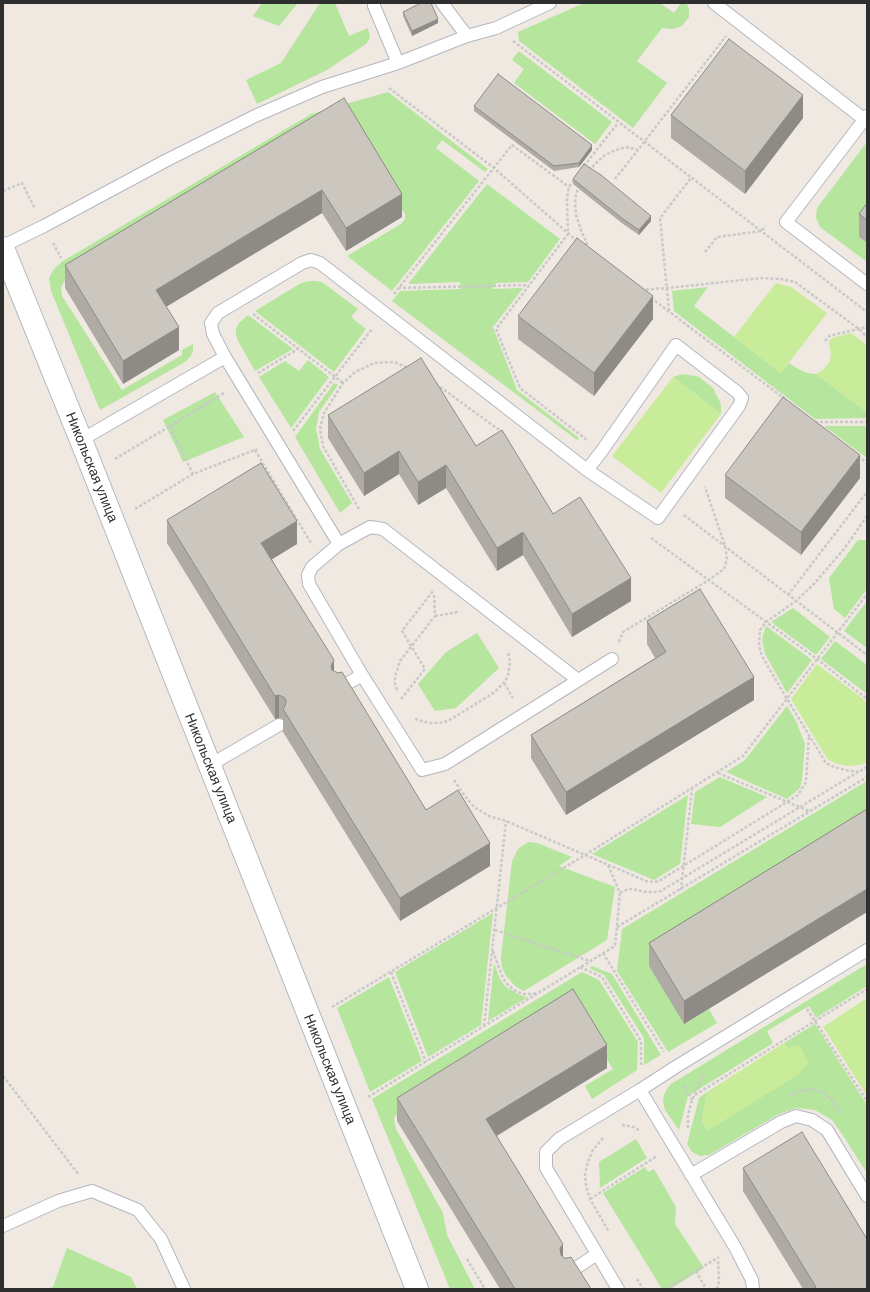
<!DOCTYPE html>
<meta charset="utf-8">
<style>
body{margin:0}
#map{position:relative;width:870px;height:1292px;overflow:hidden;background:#efe9e1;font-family:Barlow,sans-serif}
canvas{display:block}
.frame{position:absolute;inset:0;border:4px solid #2e2e2e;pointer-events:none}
</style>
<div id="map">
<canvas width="870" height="1292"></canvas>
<div class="frame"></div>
</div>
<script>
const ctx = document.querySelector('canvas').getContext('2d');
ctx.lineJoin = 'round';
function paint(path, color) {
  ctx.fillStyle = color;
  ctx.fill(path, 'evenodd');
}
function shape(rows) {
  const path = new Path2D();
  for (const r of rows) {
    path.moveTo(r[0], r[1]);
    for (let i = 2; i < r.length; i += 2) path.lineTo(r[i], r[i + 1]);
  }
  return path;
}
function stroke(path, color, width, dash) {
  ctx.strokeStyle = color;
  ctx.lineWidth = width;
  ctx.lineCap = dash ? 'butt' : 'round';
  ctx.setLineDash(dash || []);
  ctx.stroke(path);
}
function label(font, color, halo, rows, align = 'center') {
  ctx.font = font + ' Barlow,sans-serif';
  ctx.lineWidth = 3.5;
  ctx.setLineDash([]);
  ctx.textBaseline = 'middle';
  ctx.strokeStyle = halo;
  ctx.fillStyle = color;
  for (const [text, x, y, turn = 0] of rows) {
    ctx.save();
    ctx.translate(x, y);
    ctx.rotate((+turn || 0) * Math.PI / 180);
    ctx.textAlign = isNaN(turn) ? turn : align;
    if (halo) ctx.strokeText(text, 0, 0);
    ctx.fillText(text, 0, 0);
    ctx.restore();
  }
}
const green = shape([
 [262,3,298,3,279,26,253,16],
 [320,3,335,3,349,36,368,28,370,38,366,44,327,70,257,104,246,80,281,63],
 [584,3,660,3,674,13,681,3,686,3,689,8,689,17,682,26,673,29,662,28,637,61,667,83,633,128,519,41,518,32],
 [519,51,612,122,595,144,514,83,524,69,512,60],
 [388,92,488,169,485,172,442,140,436,148,479,181,392,291,347,256,401,224,405,219,405,214,348,121,66,279,61,287,62,296,122,390,182,355,182,350,193,344,193,351,190,357,185,362,100,410,51,291,49,278,54,269,63,261,311,114],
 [867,142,867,226,859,237,867,243,867,262,820,227,816,218,817,208],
 [487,184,560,239,528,282,496,283,492,289,523,288,493,327,517,390,579,438,577,440,392,301,400,291,461,289,460,282,408,284],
 [309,281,316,281,322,282,358,309,351,317,366,329,334,372,255,311,301,283],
 [708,287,694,306,781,373,789,363,798,369,807,373,816,374,867,412,867,418,815,419,674,311,672,291],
 [248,315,293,349,255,371,238,341,236,335,236,329,238,324],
 [308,360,329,377,291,428,259,377,285,361,299,371],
 [682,374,690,375,699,377,713,388,721,404,721,414,673,377],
 [334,383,338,385,319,412,316,429,320,449,352,503,340,513,295,437],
 [215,392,244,437,183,462,163,420],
 [824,426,867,426,867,458],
 [858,540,867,540,867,589,845,618,834,609,829,578],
 [867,601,867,648,844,631],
 [793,608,830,637,816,655,771,622],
 [766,626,812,660,787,693,765,654,762,639,764,632],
 [477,633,499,668,456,708,435,711,418,684,446,652],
 [835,641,867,665,867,694,821,659],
 [787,706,796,721,805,744,802,780,800,788,787,799,726,772,745,760],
 [720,777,767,797,720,827,691,824,695,792],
 [867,781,867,832,685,1024,709,1009,717,1023,668,1052,617,971,622,929],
 [688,795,680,864,654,880,592,854],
 [529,842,537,843,572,857,559,866,615,887,607,940,524,991,516,987,506,976,502,968,501,957,512,861,518,849,523,845],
 [493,913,481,1025,428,1057,395,972],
 [494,963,500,979,506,987,522,996,528,997,488,1021],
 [867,964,867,986,816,1018,809,1006,767,1031,773,1043,688,1096,679,1130,665,1110,663,1101,664,1095,667,1089,671,1084],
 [592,966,612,974,661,1055,644,1065,644,1038,604,975,589,968],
 [582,972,599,980,638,1042,637,1070,592,1099,585,1086,613,1069,573,1006,401,1109,394,1118,396,1129,443,1213,447,1235,475,1289,450,1289,372,1099],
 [389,977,422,1061,370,1092,337,1008],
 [815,1024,867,1105,867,1173,842,1134,832,1120,815,1110,796,1108,779,1114,709,1155,700,1156,692,1152,687,1144,699,1098,707,1092,702,1119,707,1131,788,1048,784,1043],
 [636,1139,647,1158,600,1188,599,1162],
 [645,1167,648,1172,654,1169,676,1207,675,1224,704,1268,670,1289,662,1289,603,1193],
 [67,1248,131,1277,137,1289,46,1289,53,1287]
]);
const pitch = shape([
 [776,283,791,287,827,313,781,373,734,337],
 [851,333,867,345,867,412,816,374,823,370,829,363,831,355,829,341,832,338],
 [673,377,721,414,661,493,612,456],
 [817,664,867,702,867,762,860,765,849,766,838,764,828,760,791,699],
 [867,998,867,1096,823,1027],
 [784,1043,788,1048,799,1045,809,1062,799,1074,707,1131,702,1119,707,1092]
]);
const path = shape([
 [513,41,867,312],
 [389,88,494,168,578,242],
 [584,166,618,123],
 [589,171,595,164,605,155,616,150,627,147,638,150,726,36],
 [615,179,638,150],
 [574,180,569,187,567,199,568,234,496,329,520,388,587,440],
 [579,185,575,199,576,215,582,233,587,243,584,246],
 [3,191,22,183,35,209],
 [53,243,61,258],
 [705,252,717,237,761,231,766,226],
 [398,288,529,285],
 [641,290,667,288,762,278,781,279,795,282,859,329,867,337],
 [394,294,512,145,569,187],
 [651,298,785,399],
 [669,311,660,218,691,178],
 [253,314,343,383],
 [825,341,829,336,867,327],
 [258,373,298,349],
 [436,384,502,432],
 [815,422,867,422],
 [170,426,224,393],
 [293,431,372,329],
 [255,450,311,543],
 [858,456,867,463],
 [115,459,170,426,193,474],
 [135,509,193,474,257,449],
 [359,509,323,446,320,429,324,413,343,383,355,372,374,363,394,362,408,368],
 [684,515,867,655],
 [867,516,844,549,814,584,796,601,766,622,760,630,759,646,762,656,787,699,826,763,834,767,845,770,859,772,867,767],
 [651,538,817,659,867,699],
 [788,595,867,492],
 [435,616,458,612],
 [619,642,623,632,709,580,724,569,727,559,725,546,705,487],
 [504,683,513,698],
 [397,690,395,684,395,677,400,661,435,616,434,594],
 [401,699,425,669,402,631,433,591],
 [415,719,429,723,439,723,448,721,492,694,504,683,508,676,510,661,508,652],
 [718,773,809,811],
 [454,780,462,792,474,807,489,816,506,821,646,881,654,882,659,881,798,795,806,782,809,735],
 [681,890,692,789],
 [620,893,628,889,632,889,646,892,654,892,661,891,858,772],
 [617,927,867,777],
 [495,930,590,961],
 [493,951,499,968,503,978,508,985,514,990,523,994,531,994,537,993],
 [603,953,664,1052],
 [580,967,602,977,641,1041,641,1065],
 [391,972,426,1062],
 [332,1007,585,855,743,756,867,594],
 [807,1009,867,1101],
 [484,1026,506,821],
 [3,1076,79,1175],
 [684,1085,692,1100],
 [695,1095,867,989],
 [790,1096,798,1092,810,1089,823,1092,833,1101,841,1114],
 [368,1097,615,946,620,893,608,865],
 [622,1125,634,1127,640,1131],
 [688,1128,688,1115,692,1100,704,1074],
 [603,1138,593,1150,588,1161,585,1174,586,1186,590,1199,609,1232],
 [590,1199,657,1156],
 [467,1259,485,1289],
 [696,1271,706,1289],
 [637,1279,643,1289],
 [666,1289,719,1257],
 [717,1289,719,1281,718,1260]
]);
const service = shape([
 [374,3,374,6,398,63],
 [442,3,467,36],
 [714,3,865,120],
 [867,116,786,222,867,284],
 [3,246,44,226,167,160,255,116,322,87,398,63,467,36,496,28,550,3],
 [225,357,339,544],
 [81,440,225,357,213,334,211,323,218,313,302,263,311,260,320,263,587,470,658,518,739,406,742,398,737,392,676,345,601,452,587,470],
 [578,680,383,529,370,527,339,544,312,567,308,575,309,584,362,675,422,770,445,764,612,659],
 [338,689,362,675],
 [210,765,279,725],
 [640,1090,735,1247,752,1280,753,1289],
 [691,1175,781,1122,796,1116,812,1120,827,1130,867,1196],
 [3,1226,58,1201,92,1191,138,1210,161,1239,184,1289],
 [567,1274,597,1254],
 [618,1289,546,1168,546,1152,559,1139,640,1090,674,1068,867,950]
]);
const minor = shape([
 [3,248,81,440,417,1289]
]);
const wall = shape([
 [403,12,438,23,412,36,403,16],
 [344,98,402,217,346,251,322,213,166,306,179,350,123,384,65,288,65,265],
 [474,106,592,150,579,167,554,171,474,111],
 [671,115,803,118,745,194,671,138],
 [573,179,651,221,639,235,623,224,573,184],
 [867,203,867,243,859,237,859,214],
 [518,316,653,319,594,396,518,339],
 [328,415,476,446,553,514,631,601,572,637,523,555,497,571,446,488,418,505,399,474,364,496,328,438],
 [725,475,860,478,801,555,725,498],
 [167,520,297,544,272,559,334,671,426,810,490,866,400,921,283,732,283,719,279,718,275,719,167,543],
 [647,621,754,700,566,815,531,758,531,735,655,658,647,644],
 [867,809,867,912,684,1024,649,966,649,943],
 [607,1068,497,1136,563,1257,591,1289,500,1289,397,1121,397,1098],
 [743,1168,867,1289,803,1289,743,1191]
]);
const shadedWall = shape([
 [438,19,438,23,412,36,412,31],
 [803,95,803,118,745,194,745,171],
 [592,145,592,150,579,167,579,163],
 [322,190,322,213,156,313,156,290],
 [402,194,402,217,346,251,346,228],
 [651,216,651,221,639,235,639,230],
 [653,296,653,319,594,396,594,373],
 [179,327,179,350,123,384,123,361],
 [399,451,399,474,364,496,364,473],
 [860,455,860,478,801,555,801,532],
 [446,465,446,488,418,505,418,482],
 [297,521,297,544,261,566,261,543],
 [523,532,523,555,497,571,497,548],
 [631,578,631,601,572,637,572,614],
 [334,660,334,683,331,666],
 [754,677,754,700,566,815,566,792],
 [279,695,279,718,275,719,275,696],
 [490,843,490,866,400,921,400,898],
 [867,889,867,912,684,1024,684,1001],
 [607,1045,607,1068,486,1142,486,1119],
 [563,1244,563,1267,560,1271,560,1248]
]);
const building = shape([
 [421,3,431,3,438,19,412,31,403,12,421,3],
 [729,39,803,95,745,171,671,115,729,39],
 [498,74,592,145,579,163,554,166,474,106,498,74],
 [344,98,402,194,346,228,322,190,240,239,156,290,179,327,123,361,65,265,344,98],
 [584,164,601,175,651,216,639,230,623,219,573,179,584,164],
 [867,203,867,220,859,214,867,203],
 [577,238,653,296,594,373,518,316,577,238],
 [421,358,476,446,502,430,553,514,580,497,631,578,572,614,523,532,497,548,446,465,418,482,399,451,364,473,328,415,421,358],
 [783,397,860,455,801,532,725,475,783,397],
 [261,463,297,521,261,543,334,660,331,666,332,670,338,673,342,672,426,810,458,790,490,843,400,898,283,709,285,706,286,702,285,698,279,695,275,696,167,520,261,463],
 [700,589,754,677,566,792,531,735,666,652,647,621,700,589],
 [867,809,867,889,684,1001,649,943,867,809],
 [573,989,607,1045,486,1119,563,1244,560,1248,561,1255,564,1258,568,1258,571,1257,591,1289,515,1289,397,1098,573,989],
 [802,1132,867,1239,867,1289,813,1289,816,1287,743,1168,802,1132]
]);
const streetNames = [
 ["Никольская улица",92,467,68],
 ["Никольская улица",211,768,68],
 ["Никольская улица",330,1069,68]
];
paint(green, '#b6e59e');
paint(pitch, '#c9ec9a');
stroke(service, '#b4b7c1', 14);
stroke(minor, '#b4b7c1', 24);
stroke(path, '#c9c9c9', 2.5, [3, 2]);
stroke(service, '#fff', 12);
stroke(minor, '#fff', 22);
paint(wall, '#afaba4');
paint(shadedWall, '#8e8b86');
paint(building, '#cbc7bf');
stroke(building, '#8e8b86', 1);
label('14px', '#2e2e2e', '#fff', streetNames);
</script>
